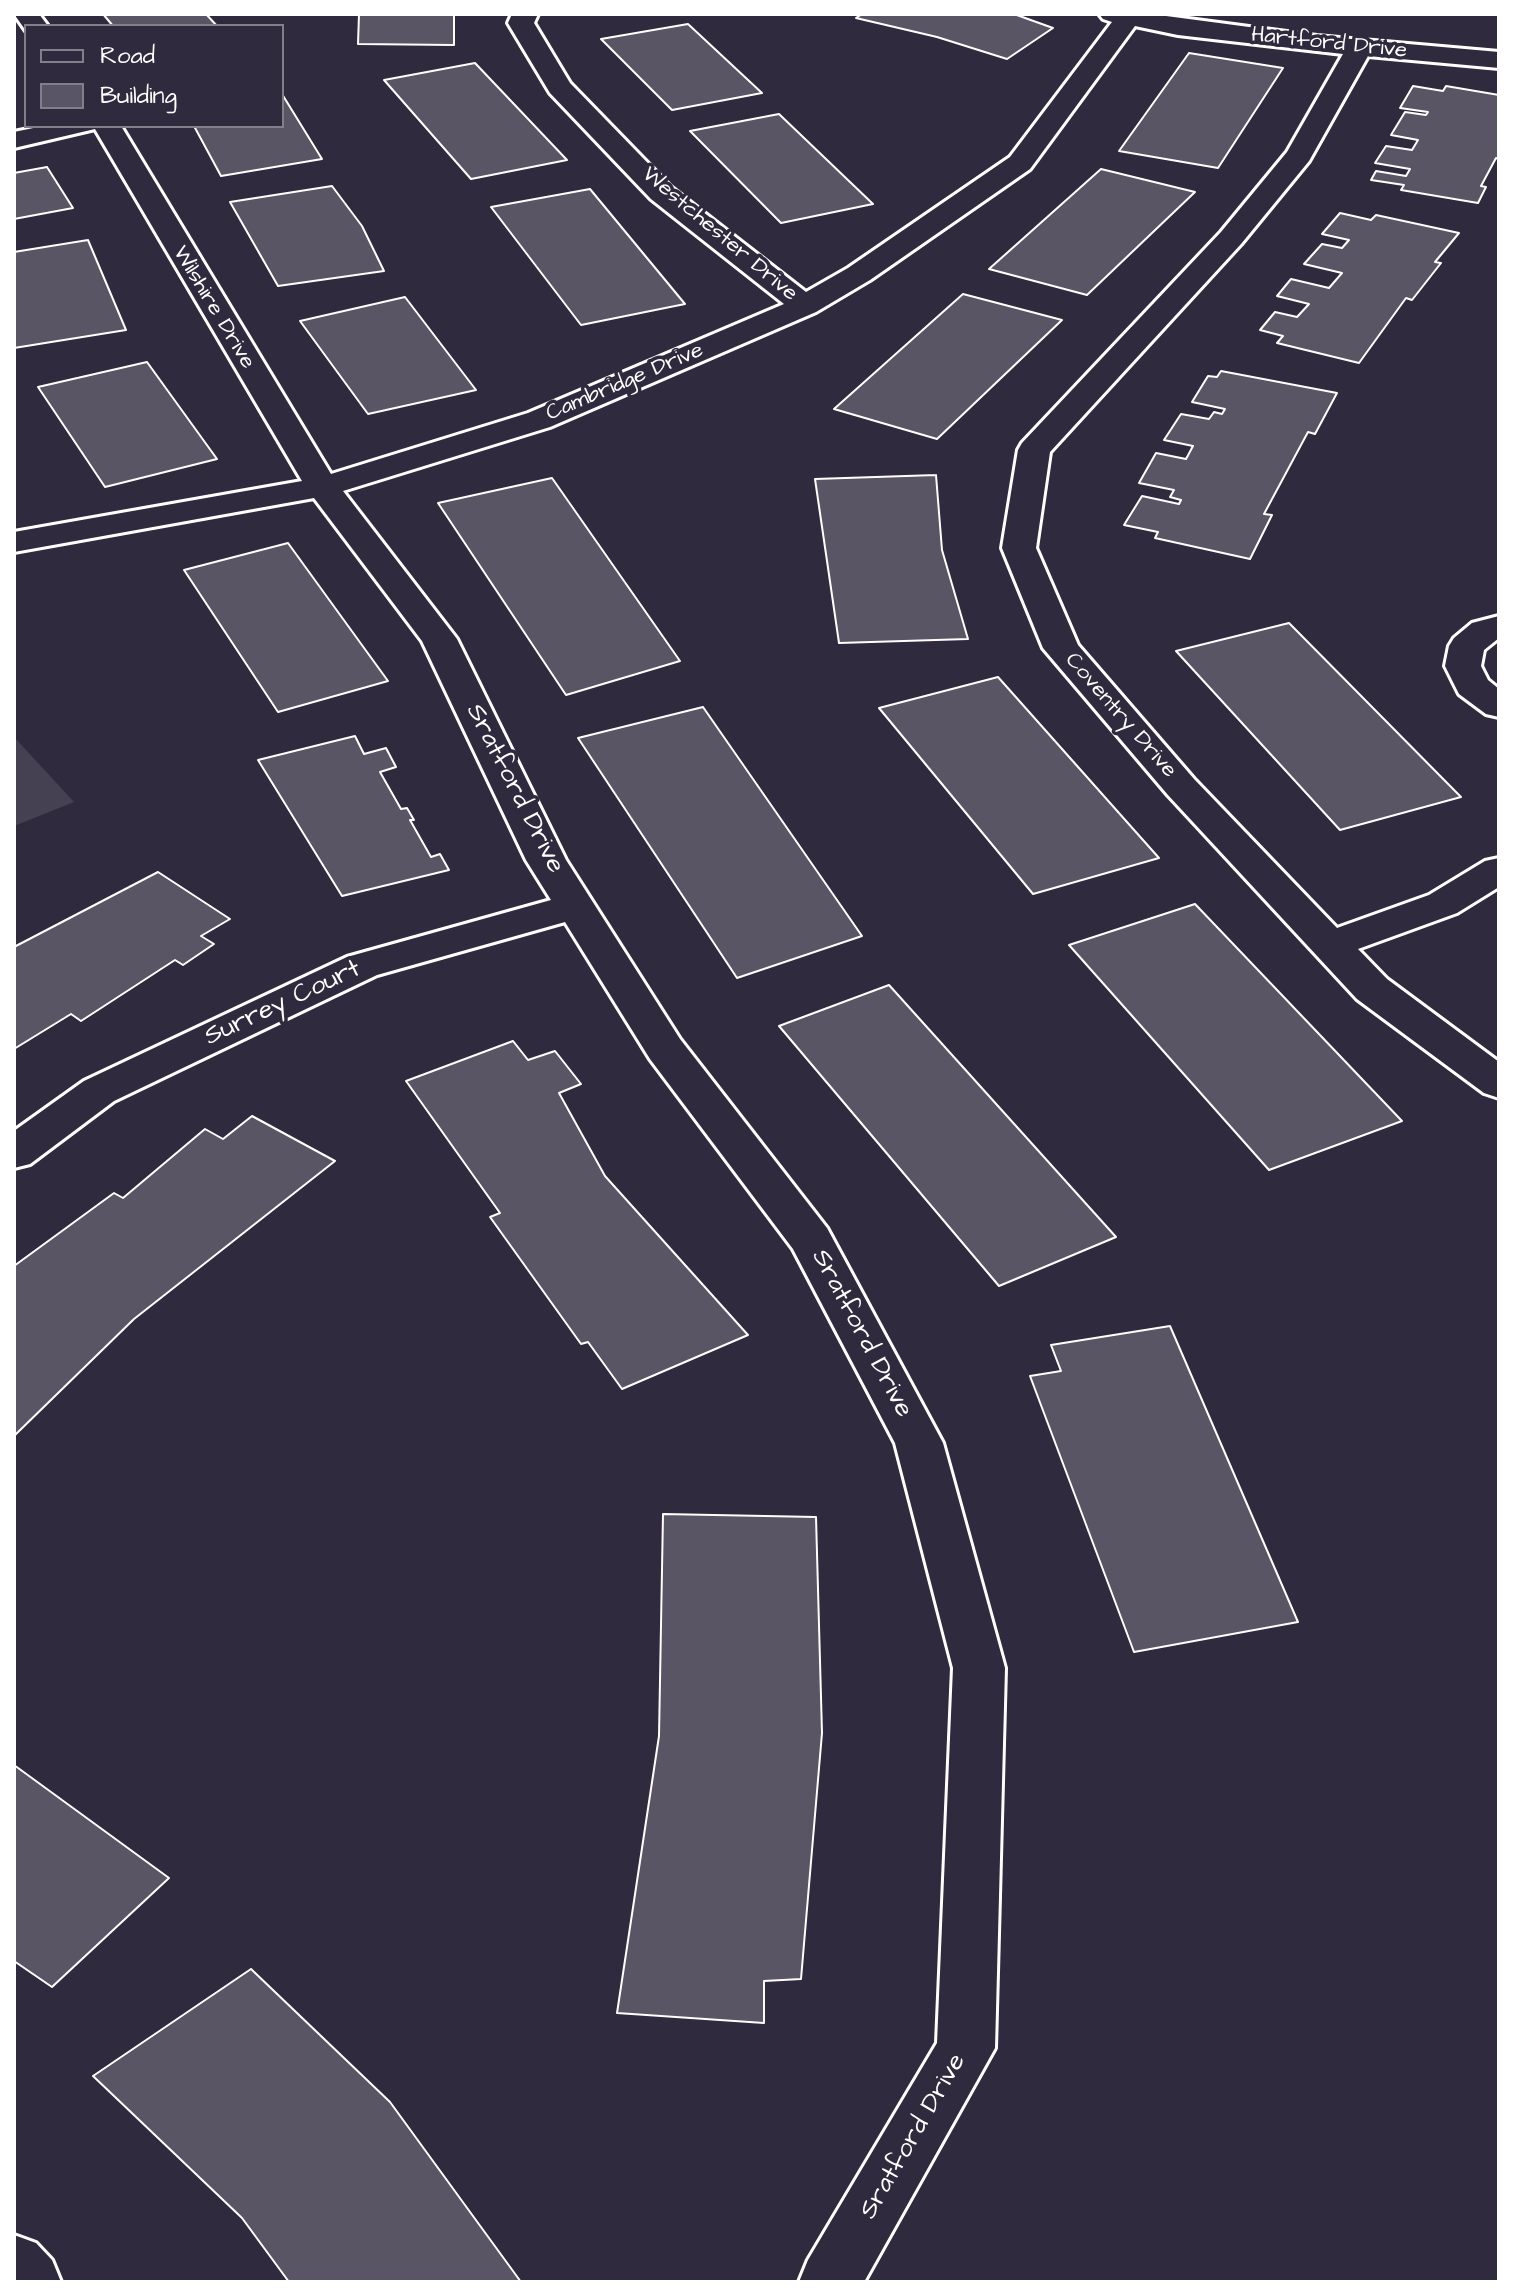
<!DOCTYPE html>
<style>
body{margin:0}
#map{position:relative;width:1513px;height:2296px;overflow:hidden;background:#2f2a3d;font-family:"Architects Daughter",sans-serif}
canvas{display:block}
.frame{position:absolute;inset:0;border:16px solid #fff;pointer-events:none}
.legend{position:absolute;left:24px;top:24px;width:260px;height:104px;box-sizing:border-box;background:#2f2a3d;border:2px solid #827f8b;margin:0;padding:10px 14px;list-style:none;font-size:24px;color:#fff}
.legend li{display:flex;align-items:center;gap:16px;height:40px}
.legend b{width:40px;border:2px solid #827f8b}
</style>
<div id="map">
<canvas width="1513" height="2296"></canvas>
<div class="frame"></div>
<ul class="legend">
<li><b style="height:10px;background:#2f2a3d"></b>Road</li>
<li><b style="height:22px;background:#595564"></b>Building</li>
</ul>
</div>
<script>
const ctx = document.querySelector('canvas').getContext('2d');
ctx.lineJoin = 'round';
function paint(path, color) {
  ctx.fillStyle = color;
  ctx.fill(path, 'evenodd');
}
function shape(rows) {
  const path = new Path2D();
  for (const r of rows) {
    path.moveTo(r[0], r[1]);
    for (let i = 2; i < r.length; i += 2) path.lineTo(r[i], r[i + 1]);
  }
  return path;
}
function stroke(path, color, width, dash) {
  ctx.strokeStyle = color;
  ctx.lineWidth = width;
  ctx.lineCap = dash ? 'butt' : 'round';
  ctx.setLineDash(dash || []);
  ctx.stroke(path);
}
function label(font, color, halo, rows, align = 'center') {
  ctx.font = font + ' "Architects Daughter",sans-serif';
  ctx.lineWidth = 7;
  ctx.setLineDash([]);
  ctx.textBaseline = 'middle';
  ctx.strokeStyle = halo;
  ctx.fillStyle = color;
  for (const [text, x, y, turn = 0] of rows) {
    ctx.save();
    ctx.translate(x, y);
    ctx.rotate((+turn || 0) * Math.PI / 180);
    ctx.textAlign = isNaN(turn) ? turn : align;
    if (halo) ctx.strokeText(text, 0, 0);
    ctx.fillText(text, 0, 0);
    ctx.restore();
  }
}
const green = shape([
 [14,737,74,802,14,826]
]);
const building = shape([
 [103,14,206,14,217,26,113,26,103,14],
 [359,14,454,14,454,45,358,44,359,14],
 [862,14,1014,14,1053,28,1007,59,937,37,856,18,862,14],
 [688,24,762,93,672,110,601,39,688,24],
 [1189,53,1283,68,1218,168,1119,151,1189,53],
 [475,63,567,160,471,179,384,80,475,63],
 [1413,86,1443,91,1446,86,1499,95,1499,159,1496,158,1481,186,1486,187,1478,203,1401,190,1404,185,1371,180,1376,171,1406,176,1410,169,1375,163,1386,146,1412,150,1418,140,1391,135,1405,112,1426,115,1428,112,1400,108,1413,86],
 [282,94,322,159,221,176,194,126,282,126,282,94],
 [779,114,873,204,781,223,690,131,779,114],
 [47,167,73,208,14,219,14,173,47,167],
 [1101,169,1195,192,1087,295,989,269,1101,169],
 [332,186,362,226,384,271,278,286,230,202,332,186],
 [590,189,685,304,581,325,491,207,590,189],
 [1340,213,1371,220,1376,215,1459,233,1435,262,1441,263,1412,300,1406,298,1359,363,1277,343,1283,336,1260,330,1275,312,1297,317,1309,304,1277,296,1291,279,1329,288,1342,273,1304,264,1322,244,1342,248,1349,240,1322,234,1340,213],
 [88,240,126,330,14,348,14,252,88,240],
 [963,294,1062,320,937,439,834,409,963,294],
 [405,297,476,390,368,414,300,321,405,297],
 [147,362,217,459,105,487,38,387,147,362],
 [1221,371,1337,393,1315,434,1308,432,1264,514,1272,515,1250,559,1155,538,1158,532,1124,525,1142,496,1179,504,1181,500,1170,497,1174,490,1139,483,1156,453,1186,459,1193,446,1164,440,1181,414,1209,419,1214,412,1222,414,1225,409,1192,402,1208,376,1217,377,1221,371],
 [936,475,942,550,968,639,839,643,815,479,936,475],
 [552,478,680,661,566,695,438,503,552,478],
 [288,543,388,681,278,712,184,570,288,543],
 [1289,623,1461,797,1340,830,1176,651,1289,623],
 [998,677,1159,858,1033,894,879,708,998,677],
 [703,707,862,936,737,978,578,738,703,707],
 [355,736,364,754,386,748,396,767,380,772,401,809,407,808,414,820,410,820,431,857,440,854,449,870,342,896,258,760,355,736],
 [158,872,230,919,201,936,214,944,183,965,175,960,81,1021,71,1014,14,1049,14,947,158,872],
 [1195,904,1402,1121,1269,1170,1069,945,1195,904],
 [889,985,1116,1237,999,1286,779,1026,889,985],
 [513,1041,528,1060,555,1051,581,1084,559,1093,605,1176,748,1335,622,1389,588,1342,581,1344,490,1217,500,1213,406,1081,513,1041],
 [252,1116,335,1161,134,1319,14,1436,14,1266,114,1193,123,1198,205,1129,223,1139,252,1116],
 [1170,1326,1298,1622,1134,1652,1030,1376,1061,1371,1051,1345,1170,1326],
 [663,1514,816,1517,822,1733,801,1979,764,1981,764,2023,617,2013,659,1736,663,1514],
 [14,1765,169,1878,52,1987,14,1961,14,1765],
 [251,1969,390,2102,521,2282,289,2282,242,2218,93,2076,251,1969]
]);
const minor = shape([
 [14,14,39,14,48,26,26,26,26,31,14,14],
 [512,14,538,14,534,23,570,83,671,187,806,292,848,268,1010,157,1112,22,1103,19,1099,14,1151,14,1317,36,1499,52,1499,68,1368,56,1309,161,1241,244,1050,452,1036,548,1078,645,1194,779,1337,928,1429,895,1485,861,1499,858,1499,887,1457,913,1358,949,1387,979,1499,1062,1499,1098,1484,1093,1357,999,1168,795,1043,648,1002,548,1018,450,1022,443,1221,232,1287,152,1343,54,1178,35,1135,26,1030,169,870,280,816,312,550,427,343,491,457,639,566,860,680,1039,827,1228,943,1443,1005,1668,995,2048,864,2282,799,2282,808,2260,937,2043,953,1668,895,1443,793,1249,650,1059,565,922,377,975,114,1101,30,1164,14,1168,14,1131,84,1081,347,957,551,900,526,860,422,641,314,498,14,552,14,532,302,481,95,129,14,148,14,132,43,126,121,126,331,474,528,413,784,304,651,199,550,93,508,23,512,14],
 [1499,616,1499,638,1484,650,1481,666,1488,680,1499,689,1499,717,1486,714,1459,694,1445,666,1449,646,1454,638,1472,623,1499,616],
 [14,2235,36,2243,52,2260,61,2282,14,2282,14,2235]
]);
const farStreetnames = [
 ["Hartford Drive",1329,44,6],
 ["Westchester Drive",719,235,40],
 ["Wilshire Drive",213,308,59],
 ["Cambridge Drive",625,383,-23],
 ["Coventry Drive",1120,716,49]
];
const streetNames = [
 ["Sratford Drive",514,789,63],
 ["Surrey Court",283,1004,-25],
 ["Sratford Drive",861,1334,62],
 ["Sratford Drive",914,2137,-60]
];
paint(green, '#464152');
paint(building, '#595564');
stroke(building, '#fff', 2);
stroke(minor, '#fff', 6);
paint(minor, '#2f2a3d');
label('22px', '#fff', '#2f2a3d', farStreetnames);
label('26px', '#fff', '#2f2a3d', streetNames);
</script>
